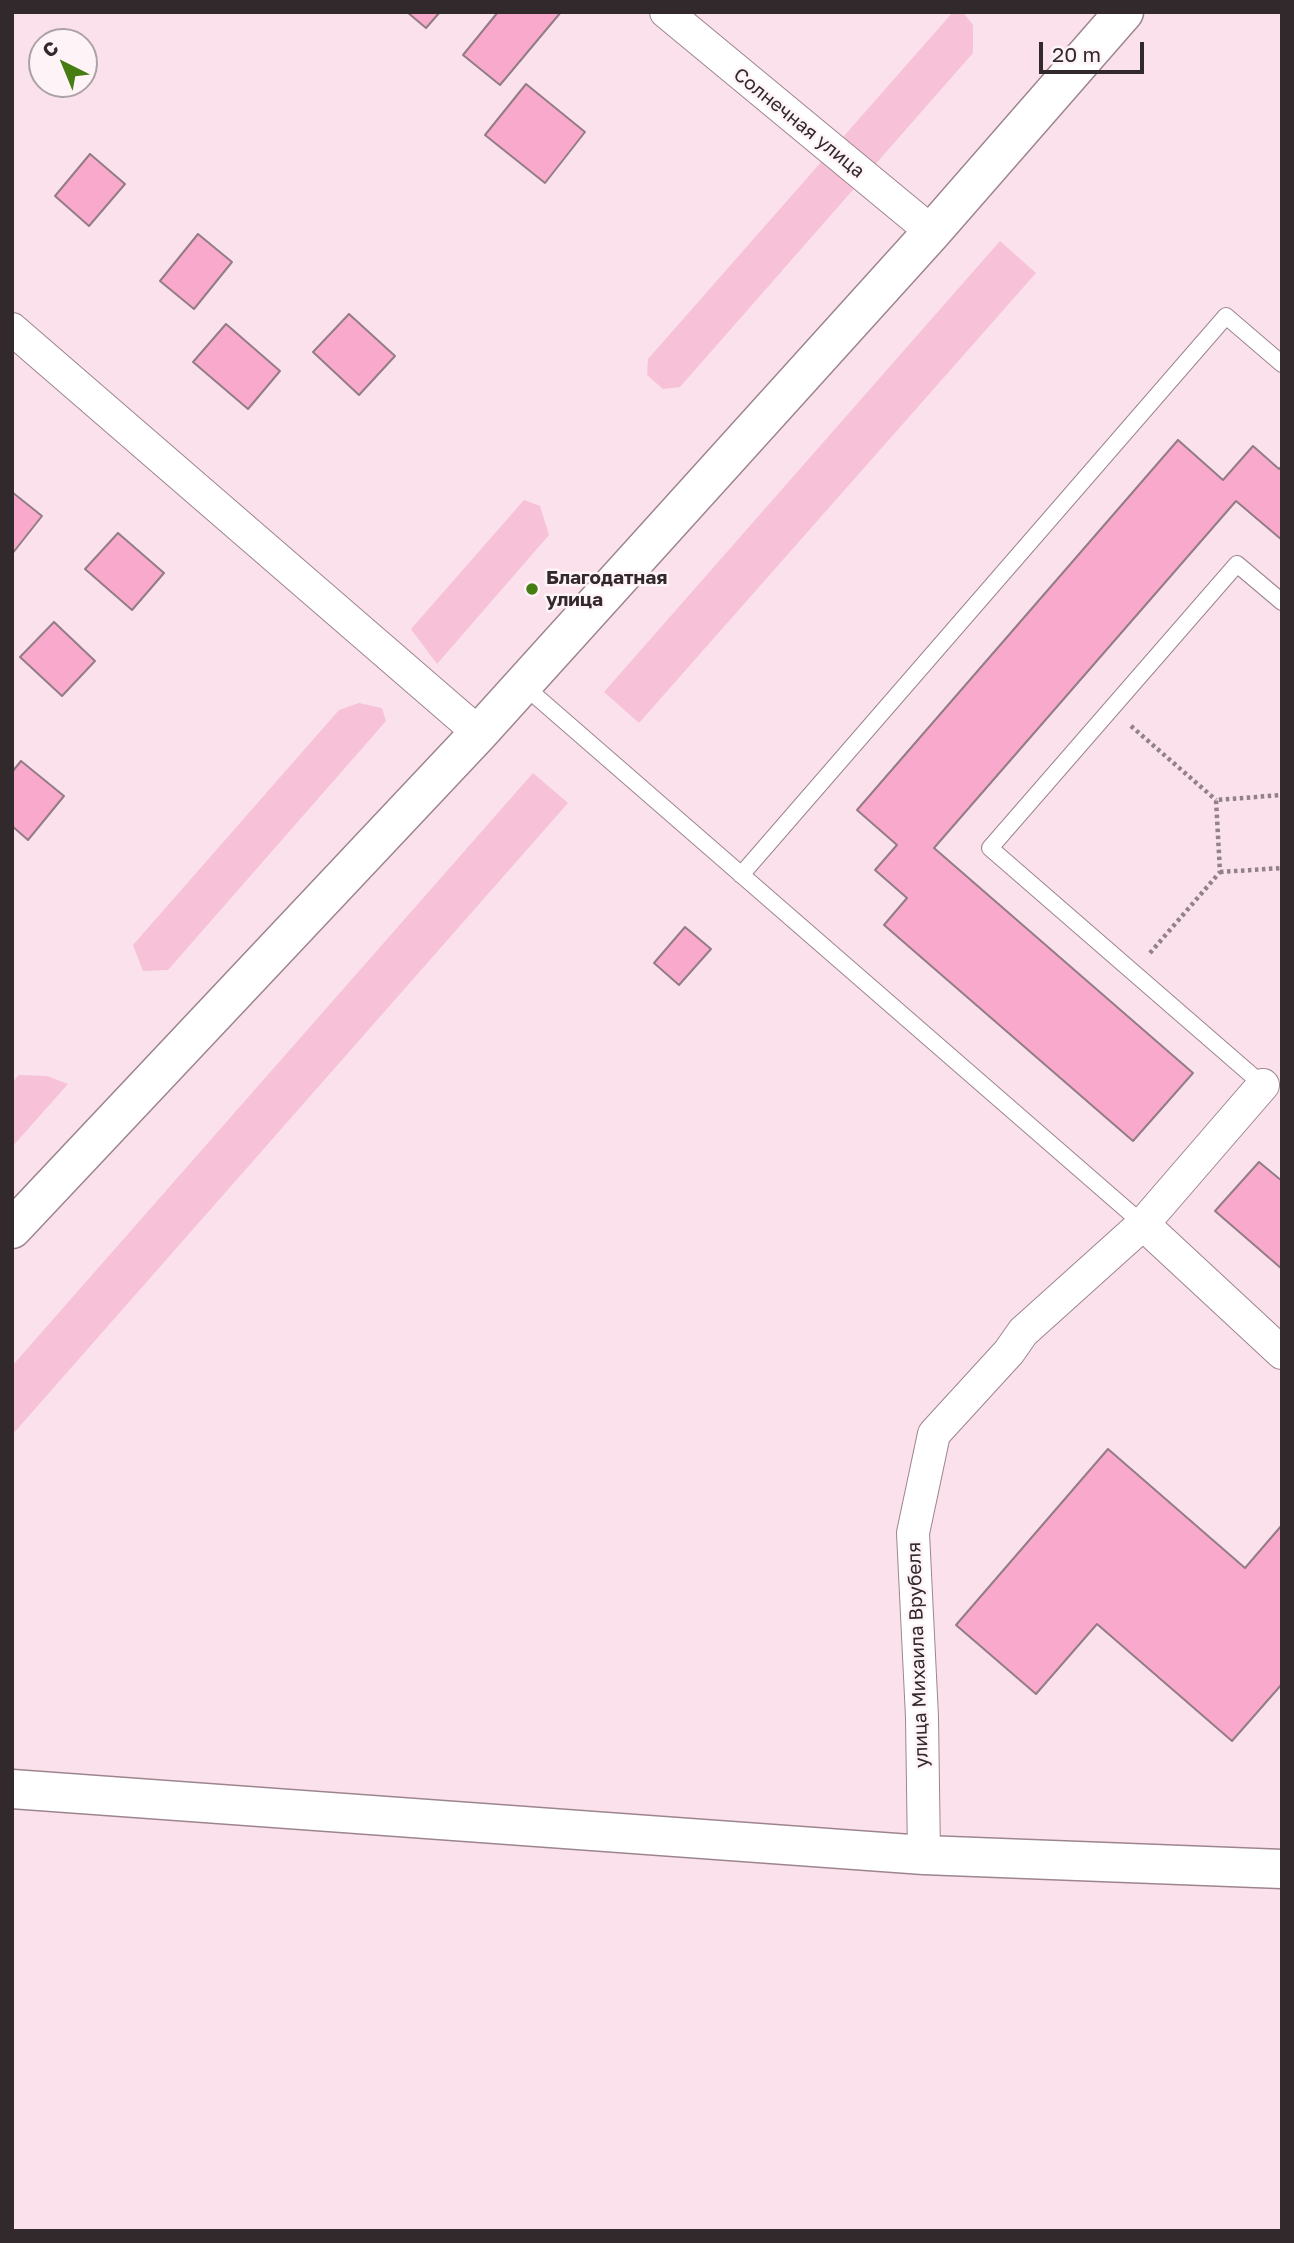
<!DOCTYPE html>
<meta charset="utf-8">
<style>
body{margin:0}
#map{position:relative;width:1294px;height:2243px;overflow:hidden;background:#fbe1eb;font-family:"Golos Text",sans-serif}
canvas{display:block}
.frame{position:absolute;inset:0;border:14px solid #32292d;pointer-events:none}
.north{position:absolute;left:28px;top:28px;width:70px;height:70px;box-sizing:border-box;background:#fef3f7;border:2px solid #aca2a6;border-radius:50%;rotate:317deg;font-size:19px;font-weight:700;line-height:28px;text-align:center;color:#32292d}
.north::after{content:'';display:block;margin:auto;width:24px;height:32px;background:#467d13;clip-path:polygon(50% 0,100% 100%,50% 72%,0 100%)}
.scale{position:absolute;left:1039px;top:42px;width:105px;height:32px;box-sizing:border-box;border:4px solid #32292d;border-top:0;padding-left:9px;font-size:21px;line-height:24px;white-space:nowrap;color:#32292d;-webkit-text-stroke:5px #fef3f7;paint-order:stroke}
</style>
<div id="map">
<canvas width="1294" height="2243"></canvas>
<div class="frame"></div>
<div class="north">С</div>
<div class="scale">20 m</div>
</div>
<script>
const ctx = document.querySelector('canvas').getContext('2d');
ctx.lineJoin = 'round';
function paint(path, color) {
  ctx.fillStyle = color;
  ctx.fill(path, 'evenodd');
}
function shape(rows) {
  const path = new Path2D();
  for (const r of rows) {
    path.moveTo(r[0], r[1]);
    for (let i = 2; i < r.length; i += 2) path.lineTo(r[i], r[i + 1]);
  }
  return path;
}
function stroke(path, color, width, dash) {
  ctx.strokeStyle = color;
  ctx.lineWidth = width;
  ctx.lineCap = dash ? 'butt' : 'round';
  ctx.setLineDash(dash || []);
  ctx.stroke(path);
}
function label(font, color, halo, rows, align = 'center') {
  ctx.font = font + ' "Golos Text",sans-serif';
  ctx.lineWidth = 5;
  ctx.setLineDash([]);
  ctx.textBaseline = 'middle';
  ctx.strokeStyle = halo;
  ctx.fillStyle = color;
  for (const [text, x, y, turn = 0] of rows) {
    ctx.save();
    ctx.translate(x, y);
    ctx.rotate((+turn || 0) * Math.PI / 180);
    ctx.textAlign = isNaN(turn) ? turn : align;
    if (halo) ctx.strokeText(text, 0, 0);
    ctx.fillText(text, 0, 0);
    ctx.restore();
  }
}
const green = shape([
 [953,12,963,12,973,25,973,53,680,387,663,389,647,375,648,359],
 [1000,241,1036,273,639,723,604,692],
 [524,500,540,506,549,535,437,664,411,629],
 [359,703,382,708,386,721,168,970,143,971,133,945,339,710],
 [533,773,568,803,12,1435,12,1366],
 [19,1075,47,1076,68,1084,12,1147,12,1083]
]);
const building = shape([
 [407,12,440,12,426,28,407,12],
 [498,12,561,12,500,85,463,55,498,12],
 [526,84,585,132,545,183,485,135,526,84],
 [90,154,125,184,89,226,55,196,90,154],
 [198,234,232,262,194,309,160,281,198,234],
 [349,314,395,356,359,395,313,352,349,314],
 [226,324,280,371,248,409,193,362,226,324],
 [1178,440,1223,480,1253,446,1279,469,1282,466,1282,540,1236,501,934,848,1193,1073,1133,1141,884,925,907,898,875,870,897,845,857,810,1178,440],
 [12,492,42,516,12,554,12,492],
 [118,533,164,573,132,610,85,569,118,533],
 [54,622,95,661,62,696,20,657,54,622],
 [21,761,64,796,28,840,12,826,12,772,21,761],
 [685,927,711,949,679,985,654,963,685,927],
 [1259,1162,1282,1181,1282,1269,1215,1211,1259,1162],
 [1108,1449,1245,1568,1282,1525,1282,1684,1232,1741,1097,1624,1036,1694,956,1625,1108,1449]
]);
const path = shape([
 [1131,726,1216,800],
 [1220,872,1282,868],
 [1150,953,1220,872,1216,800,1282,795]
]);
const lane = shape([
 [522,684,1143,1224],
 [741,875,1226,316,1282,364],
 [1263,1085,990,848,1237,564,1282,602]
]);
const street = shape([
 [666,12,932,232],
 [12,329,479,733],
 [1143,1224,1282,1353],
 [924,1855,922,1717,913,1533,934,1434,1009,1352,1023,1332,1143,1224,1263,1085]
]);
const secondary = shape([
 [12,1229,479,733,932,232,1124,12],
 [12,1789,924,1855,1282,1869]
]);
const markers = [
 [532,589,7,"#467d13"]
];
const streetNames = [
 ["Солнечная улица",799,123,39],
 ["улица Михаила Врубеля",918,1655,-92]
];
const poiNames = [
 ["Благодатная",546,578],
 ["улица",546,600]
];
paint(green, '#f7c2d7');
paint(building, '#f9aacc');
stroke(building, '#937c85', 2);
stroke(lane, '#9d858f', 18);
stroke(street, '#9d858f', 34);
stroke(secondary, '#9d858f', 41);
stroke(path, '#928188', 4.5, [3.5, 3.5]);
stroke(lane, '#fff', 16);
stroke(street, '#fff', 32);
stroke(secondary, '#fff', 38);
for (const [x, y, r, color] of markers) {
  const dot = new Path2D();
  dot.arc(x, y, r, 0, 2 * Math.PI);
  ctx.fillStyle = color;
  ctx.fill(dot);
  stroke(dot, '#fef3f7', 2.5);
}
label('19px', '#32292d', '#fef3f7', streetNames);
label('bold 19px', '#32292d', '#fef3f7', poiNames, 'left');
</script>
